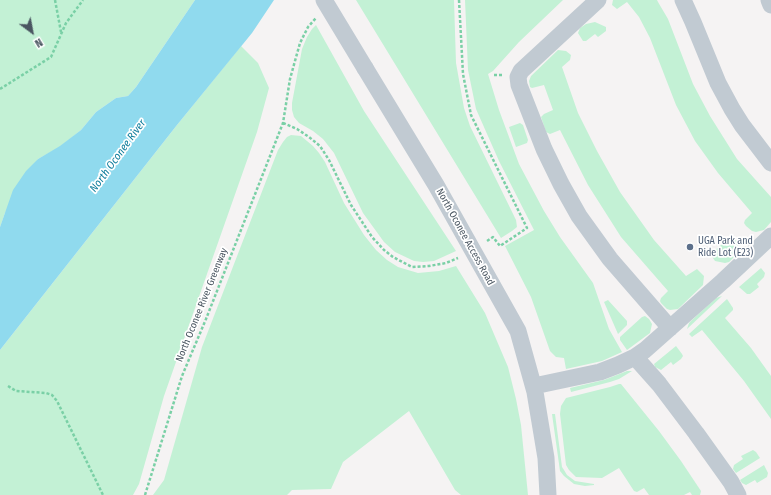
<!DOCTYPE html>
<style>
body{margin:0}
#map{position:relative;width:771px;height:495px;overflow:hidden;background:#f5f3f3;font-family:"Fira Sans Condensed",sans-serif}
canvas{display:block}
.north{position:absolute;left:12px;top:12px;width:40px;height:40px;-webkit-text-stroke:3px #fff;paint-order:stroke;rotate:148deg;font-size:11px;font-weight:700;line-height:16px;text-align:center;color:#4a5661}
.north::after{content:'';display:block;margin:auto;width:14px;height:18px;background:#4a5661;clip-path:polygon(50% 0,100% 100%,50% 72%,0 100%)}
</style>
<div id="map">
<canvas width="771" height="495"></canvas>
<div class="north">N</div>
</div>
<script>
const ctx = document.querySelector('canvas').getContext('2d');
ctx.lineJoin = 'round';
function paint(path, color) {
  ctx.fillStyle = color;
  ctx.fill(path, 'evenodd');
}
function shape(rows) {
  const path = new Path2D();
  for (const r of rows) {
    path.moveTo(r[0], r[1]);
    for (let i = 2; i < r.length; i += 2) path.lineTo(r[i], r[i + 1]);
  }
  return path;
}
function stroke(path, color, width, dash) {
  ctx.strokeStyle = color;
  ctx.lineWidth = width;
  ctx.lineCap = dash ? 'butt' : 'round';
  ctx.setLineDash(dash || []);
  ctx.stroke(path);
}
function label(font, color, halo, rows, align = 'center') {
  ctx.font = font + ' "Fira Sans Condensed",sans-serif';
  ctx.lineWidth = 3.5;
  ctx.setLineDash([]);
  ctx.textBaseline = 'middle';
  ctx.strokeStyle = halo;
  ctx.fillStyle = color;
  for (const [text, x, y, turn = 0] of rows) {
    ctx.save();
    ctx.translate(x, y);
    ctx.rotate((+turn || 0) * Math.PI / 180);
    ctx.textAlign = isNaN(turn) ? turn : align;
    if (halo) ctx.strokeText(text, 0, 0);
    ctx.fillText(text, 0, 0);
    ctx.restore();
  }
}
const green = shape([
 [0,0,195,0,136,87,128,96,116,98,96,112,81,130,60,147,38,159,5,213,0,227],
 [356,0,454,0,456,63,464,108,470,126,516,220,517,227,512,231,501,238],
 [465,0,563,0,519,42,493,71,488,74,499,110,519,164,544,211,560,237,593,283,609,329,622,352,602,361,566,369,564,358,556,357,550,351,531,297,505,246,534,230,499,161,476,109,468,70],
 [613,0,657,0,658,2,668,19,693,84,710,116,737,159,771,197,771,222,764,230,756,232,752,231,746,226,744,223,745,220,752,213,718,173,695,141,676,105,650,38,639,17,627,2,617,9,612,5],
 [595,22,606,27,606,31,598,37,595,34,586,41,583,41,578,33,580,28,586,24],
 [316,25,364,111,456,251,434,261,423,262,414,261,395,252,384,242,363,213,334,153,323,139,313,131,299,123,294,117,292,110,292,103,302,49,307,37,312,29],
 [241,46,258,63,269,88,257,132,164,396,139,484,133,495,0,495,0,350,177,125],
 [558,50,566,51,571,55,570,60,562,67,578,113,597,151,620,192,654,240,686,276,697,269,704,276,703,285,678,309,670,310,667,309,661,303,660,301,661,298,668,291,621,237,588,185,560,130,550,134,546,132,541,117,544,114,553,110,544,85,532,88,530,87,529,81,531,76],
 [520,123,523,125,528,140,527,143,516,147,509,127],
 [291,135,301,136,313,146,319,153,325,162,344,203,364,235,376,250,387,260,398,267,418,273,439,271,456,266,485,313,508,367,516,399,521,425,528,495,461,495,455,490,409,411,343,462,331,489,292,490,287,495,153,495,164,480,202,347,278,150,283,142,287,137],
 [730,237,735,239,737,242,738,249,736,255,729,262,725,263,715,261,713,258,712,253],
 [761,268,765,273,764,277,757,284,759,287,750,294,747,294,739,287],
 [722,296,687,329,689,323,693,319,716,298],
 [727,299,733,308,733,310,725,318,751,348,771,376,771,419,744,381,702,330,692,337,689,334],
 [608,300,627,321,627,325,618,334,604,302],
 [645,316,649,319,652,324,650,333,627,350,620,340,620,337,642,317],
 [676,346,682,354,683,356,681,359,673,365,671,362,661,370,655,367,654,364],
 [627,371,632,371,619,379,610,382,571,392,570,388,604,380],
 [619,384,621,384,659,431,681,461,701,491,700,495,692,495,690,492,684,495,649,495,644,488,637,492,634,491,619,468,602,478,576,477,569,470,566,465,560,414,561,406,566,398,610,387],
 [552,414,555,414,562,467,564,470,567,475,575,481,594,484,594,485,585,486,574,484,564,476,560,471],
 [753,450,756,452,760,458,736,473,733,469,734,465,743,459,741,456],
 [764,465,768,473,767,477,757,483,755,480,746,485,742,483,740,480]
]);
const water = shape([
 [195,0,274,0,252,33,177,125,0,350,0,227,13,190,26,171,38,159,60,146,81,130,96,112,116,98,128,96,136,87]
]);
const path = shape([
 [55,0,61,32],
 [459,0,463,74,471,115,527,228,500,246,493,237,487,241],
 [494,75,502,75],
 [0,89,51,57,66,23,83,0],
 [283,123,297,129,309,137,320,146,329,160,351,205,372,237,384,250,393,257,412,267,429,266,446,263,458,258],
 [8,386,16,391,46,393,52,395,57,401,103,495],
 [145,495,182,376,206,319,283,123,290,79,300,43,308,27,316,18]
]);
const minor = shape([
 [598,0,521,71,518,77,519,85,544,149,561,184,579,216,610,259,670,328],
 [683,0,693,22,718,83,732,109,742,125,771,163],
 [769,0,771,5],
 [365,68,436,185,518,331,535,392,546,458,548,495],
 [635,357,659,384,696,433,731,482,738,495],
 [534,386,600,372,618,365,635,357,645,350,723,281,771,236]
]);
const minorBridge = shape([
 [324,0,365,68]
]);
const markers = [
 [690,247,4,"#5c6f8a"]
];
const streetNames = [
 ["North Oconee Access Road",465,237,61],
 ["North Oconee River Greenway",202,305,-68]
];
const serviceNames = [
 ["UGA Park and",698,241],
 ["Ride Lot (E23)",698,253]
];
const waterNames = [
 ["North Oconee River",118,156,-54]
];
paint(green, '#c3f1d5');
paint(water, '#90daee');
stroke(path, '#7ad0a6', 2.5, [3, 2]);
stroke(minor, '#c1cad2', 17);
stroke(minorBridge, '#c1cad2', 17);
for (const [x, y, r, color] of markers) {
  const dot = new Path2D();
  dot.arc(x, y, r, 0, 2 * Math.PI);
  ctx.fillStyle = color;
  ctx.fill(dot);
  stroke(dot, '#fff', 1.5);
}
label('10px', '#4a5661', '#fff', streetNames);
label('10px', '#4e5e75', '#fff', serviceNames, 'left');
label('italic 11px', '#0c7c9b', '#fff', waterNames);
</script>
